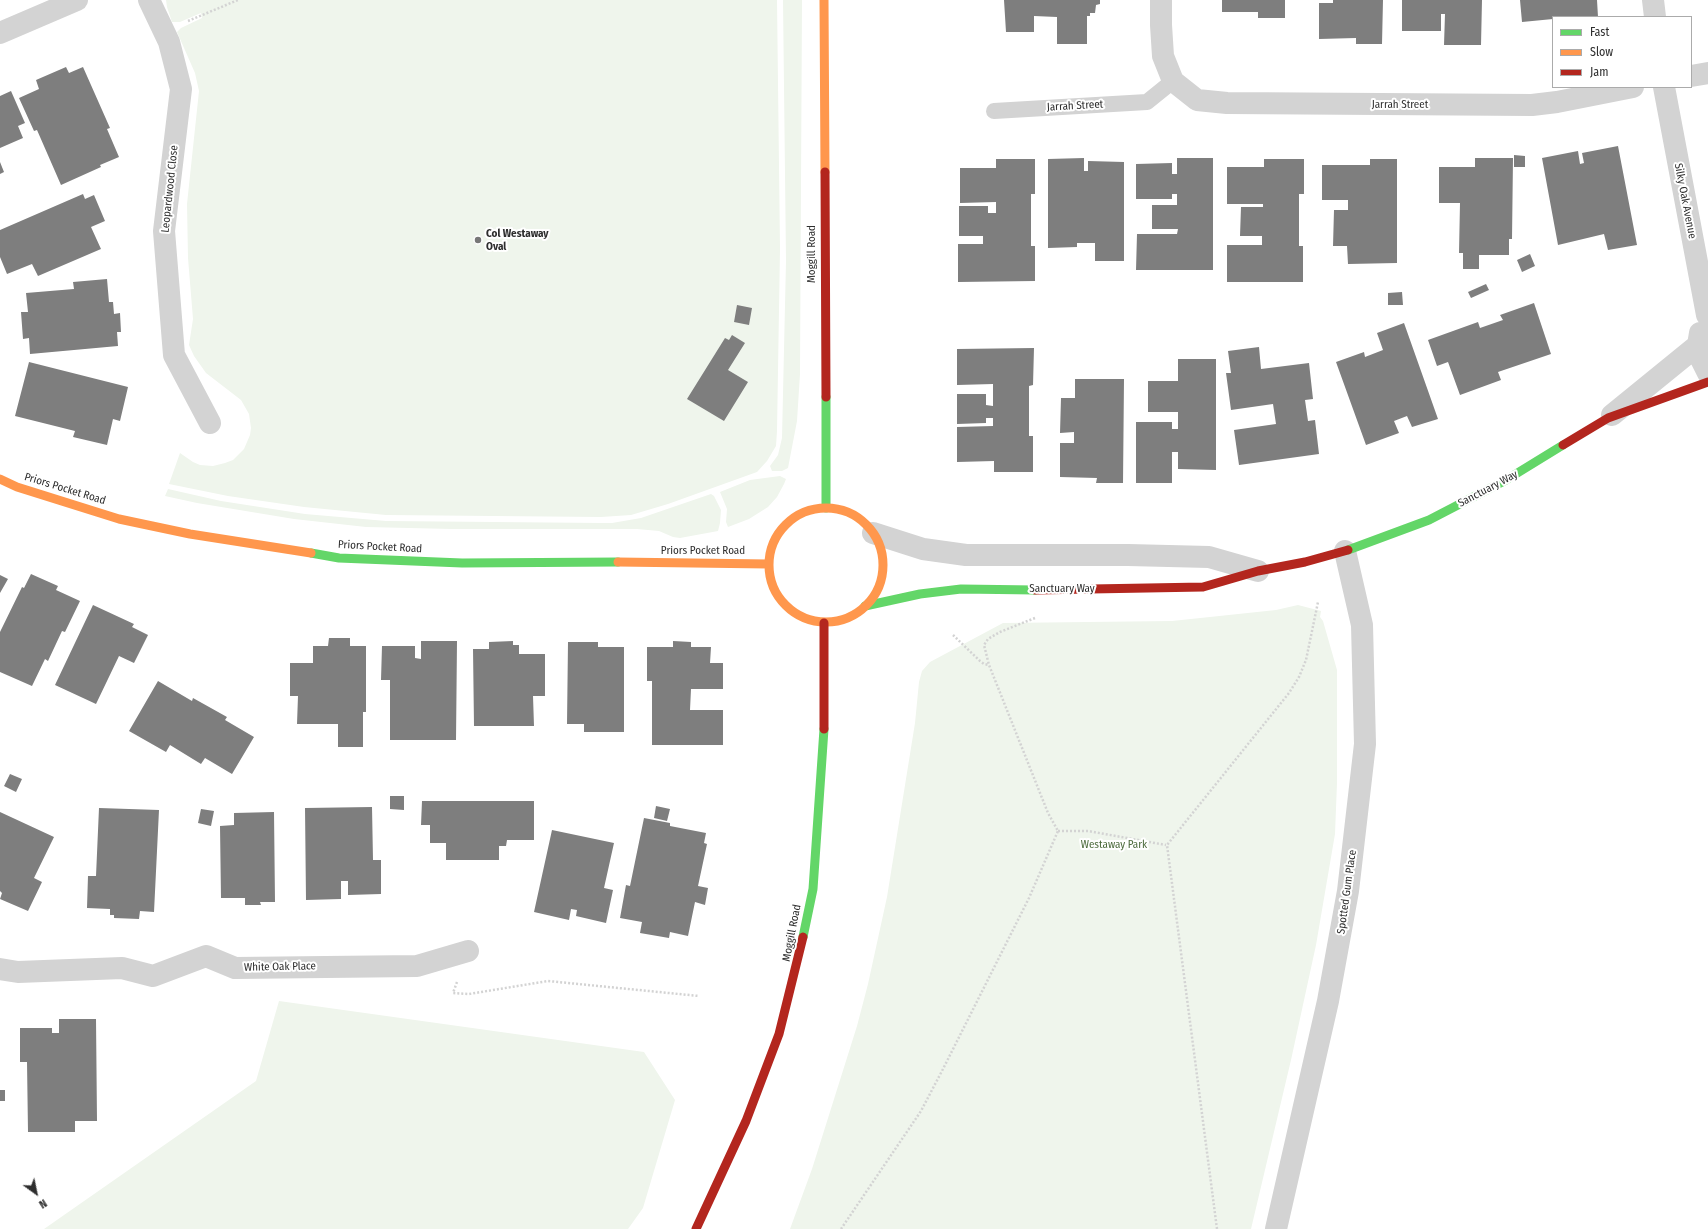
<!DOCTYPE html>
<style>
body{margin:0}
#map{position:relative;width:1708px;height:1229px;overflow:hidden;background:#fff;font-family:"Fira Sans Condensed",sans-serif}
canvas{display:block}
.legend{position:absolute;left:1552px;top:16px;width:140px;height:72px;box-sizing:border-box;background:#fff;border:1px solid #ababab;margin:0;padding:5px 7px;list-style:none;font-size:12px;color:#2e2e2e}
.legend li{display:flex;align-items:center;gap:8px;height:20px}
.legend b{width:20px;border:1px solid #ababab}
.north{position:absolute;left:16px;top:1173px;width:40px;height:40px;-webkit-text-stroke:3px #fff;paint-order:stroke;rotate:147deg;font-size:11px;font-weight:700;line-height:16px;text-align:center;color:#2e2e2e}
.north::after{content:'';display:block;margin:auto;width:14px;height:18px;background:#2e2e2e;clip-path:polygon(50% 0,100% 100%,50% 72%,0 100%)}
</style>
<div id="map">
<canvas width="1708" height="1229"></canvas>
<ul class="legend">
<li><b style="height:5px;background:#63d668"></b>Fast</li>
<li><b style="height:5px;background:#ff974d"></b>Slow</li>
<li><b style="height:5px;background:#b3261e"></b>Jam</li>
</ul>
<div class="north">N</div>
</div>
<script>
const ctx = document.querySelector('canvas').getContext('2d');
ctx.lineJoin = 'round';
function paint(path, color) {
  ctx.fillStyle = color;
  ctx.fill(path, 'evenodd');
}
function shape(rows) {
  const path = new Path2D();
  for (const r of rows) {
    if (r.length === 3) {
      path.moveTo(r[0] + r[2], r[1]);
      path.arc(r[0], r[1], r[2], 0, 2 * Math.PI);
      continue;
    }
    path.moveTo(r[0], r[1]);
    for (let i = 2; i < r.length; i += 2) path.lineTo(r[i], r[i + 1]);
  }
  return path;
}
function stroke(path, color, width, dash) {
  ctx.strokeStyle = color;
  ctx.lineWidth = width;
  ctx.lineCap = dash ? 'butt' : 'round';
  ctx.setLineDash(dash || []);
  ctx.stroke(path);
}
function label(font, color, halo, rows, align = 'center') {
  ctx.font = font + ' "Fira Sans Condensed",sans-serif';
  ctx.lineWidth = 4;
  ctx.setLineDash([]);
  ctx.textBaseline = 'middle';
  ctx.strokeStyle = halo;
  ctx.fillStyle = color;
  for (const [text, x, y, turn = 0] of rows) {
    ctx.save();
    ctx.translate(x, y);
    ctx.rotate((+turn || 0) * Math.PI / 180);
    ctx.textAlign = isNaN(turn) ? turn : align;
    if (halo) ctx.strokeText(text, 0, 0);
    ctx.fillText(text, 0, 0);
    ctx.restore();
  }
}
const green = shape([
 [166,0,777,0,780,249,777,431,776,446,767,461,757,472,668,504,631,515,601,517,386,515,304,507,228,496,169,484,180,453,193,462,200,465,213,466,225,463,233,460,244,449,250,435,251,428,249,414,241,400,206,373,194,356,189,345,193,319,188,258,187,204,199,91,195,73,177,32,181,28,202,18,201,13,180,22,172,22,167,7],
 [783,0,802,0,800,374,797,421,788,468,782,471,772,471,770,466,778,455,782,438,786,261],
 [780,476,786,479,784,484,777,497,768,507,749,519,728,527,726,522,727,509,720,492,750,480],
 [168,489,221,501,305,514,386,521,602,523,612,523,641,518,711,494,714,496,721,510,720,523,718,531,680,538,673,537,659,531,637,529,452,529,366,527,294,519,197,503,165,496],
 [1298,605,1321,611,1320,617,1323,621,1337,670,1337,783,1335,834,1316,945,1291,1060,1251,1229,790,1229,812,1169,857,1026,868,984,887,897,915,723,919,682,922,671,930,662,1003,623,1172,621,1276,610],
 [279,1001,644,1052,675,1100,643,1208,628,1229,44,1229,256,1081]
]);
const building = shape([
 [1004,0,1100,0,1100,4,1096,5,1095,13,1090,13,1090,16,1087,16,1087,44,1057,44,1057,17,1034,16,1034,32,1006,32],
 [1222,0,1285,0,1285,18,1258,18,1258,12,1222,12],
 [1333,0,1383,0,1382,44,1356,44,1356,38,1319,39,1319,3,1333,3],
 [1402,0,1482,0,1481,45,1444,45,1445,14,1441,14,1441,31,1402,31],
 [1520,0,1597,0,1598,17,1553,17,1553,19,1522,22],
 [66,67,69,73,83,67,110,128,107,129,119,157,100,165,101,167,61,185,37,130,34,131,19,98,39,89,36,80],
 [11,91,25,123,18,126,23,138,0,148,0,96],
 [1618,146,1637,245,1608,250,1604,234,1558,245,1542,158,1578,151,1580,164,1584,163,1582,153],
 [1514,155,1525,156,1525,167,1514,167],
 [1084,158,1084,171,1088,171,1088,161,1124,162,1124,261,1095,261,1095,243,1077,243,1077,247,1048,248,1048,159],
 [1177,158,1213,158,1213,270,1136,270,1137,234,1177,234,1178,229,1152,229,1152,205,1177,205,1177,194,1172,194,1172,199,1136,199,1136,164,1172,163,1172,174,1177,174],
 [1475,158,1513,158,1512,239,1509,239,1509,255,1479,255,1479,269,1463,269,1463,253,1459,253,1460,203,1439,203,1439,167,1475,167],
 [996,159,1035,159,1035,194,1031,194,1031,246,1035,246,1035,281,958,282,958,244,983,244,983,236,959,236,959,206,988,206,988,213,996,213,996,202,960,203,960,168,996,168],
 [1264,159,1304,159,1304,194,1299,194,1299,246,1303,246,1303,282,1227,282,1227,245,1262,245,1262,236,1240,236,1241,207,1263,207,1263,204,1227,204,1227,167,1264,167],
 [1370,159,1397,159,1397,263,1348,264,1347,246,1333,246,1334,210,1348,210,1348,200,1322,200,1322,165,1370,165],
 [0,162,4,172,0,174],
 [83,194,85,199,94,195,105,221,91,227,101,249,38,276,32,264,7,274,0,257,0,230],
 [1530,254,1535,266,1522,272,1517,260],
 [107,279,109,302,113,302,114,314,120,313,121,332,117,332,118,346,30,354,29,338,23,339,21,312,28,312,26,293,74,289,73,282],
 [1486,284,1489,290,1471,298,1468,292],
 [1402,292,1403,305,1388,305,1388,293],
 [1534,303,1551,354,1498,372,1501,380,1460,395,1448,362,1437,366,1428,340,1478,322,1480,328,1503,320,1500,315],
 [737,305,752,308,749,325,734,322],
 [1404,323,1438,419,1412,427,1407,416,1394,421,1399,433,1366,445,1336,362,1364,352,1365,357,1383,350,1377,333],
 [732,335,745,343,728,370,748,382,724,421,687,399,725,338,729,340],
 [1259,347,1261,369,1309,363,1313,399,1305,400,1308,421,1315,420,1319,454,1239,465,1234,430,1276,424,1273,404,1231,410,1226,373,1231,373,1228,351],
 [1034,348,1033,385,1029,386,1029,436,1033,436,1033,472,994,472,994,461,957,462,957,427,993,426,993,418,986,418,986,423,957,424,957,394,986,394,986,405,993,406,993,384,957,385,957,349],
 [1178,359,1216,359,1216,470,1178,469,1178,452,1172,452,1172,483,1136,483,1136,422,1172,422,1172,429,1178,429,1178,412,1148,412,1148,381,1178,381],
 [29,362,128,387,120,421,113,419,107,445,73,437,75,431,15,416],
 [1075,379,1124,379,1123,483,1096,483,1097,478,1060,477,1060,443,1074,443,1074,432,1060,433,1061,398,1075,398],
 [31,574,58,586,56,590,80,601,65,632,62,631,48,661,45,659,32,686,0,672,0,632,22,587,24,588],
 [0,575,8,579,0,593],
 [93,605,134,624,132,627,148,635,134,663,119,656,96,704,55,685],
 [329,638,350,638,350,646,366,646,366,712,363,712,363,747,338,747,338,724,297,724,298,696,290,696,290,663,313,663,313,646,328,646],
 [421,641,457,641,456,740,390,740,390,680,381,680,382,646,415,646,415,658,421,659],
 [513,641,513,645,519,645,519,654,545,654,545,696,533,696,534,726,474,726,473,649,489,649,489,642],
 [673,641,691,642,691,647,711,647,710,663,723,663,723,689,691,689,690,710,723,710,723,745,652,745,652,681,647,681,647,647,673,647],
 [568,642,598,642,598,647,624,647,624,732,584,732,584,724,567,724],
 [158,681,192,701,193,698,227,717,225,720,254,737,232,774,205,758,201,764,170,745,166,752,129,731],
 [10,774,22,779,16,792,4,786],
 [390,796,404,796,404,810,390,809],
 [422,801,534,801,534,840,507,840,506,846,499,846,499,860,446,860,446,843,430,843,430,825,421,825],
 [656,806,670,809,667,821,654,818],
 [372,807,373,860,381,860,381,894,348,895,348,881,341,881,341,899,306,900,305,808],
 [99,808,159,810,154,912,140,911,139,919,114,918,114,915,110,915,110,909,87,908,88,876,96,876],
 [201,809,214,811,211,826,198,823],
 [0,812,54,837,34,878,42,882,28,911,0,899,2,893,0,891],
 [274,812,275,902,260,902,261,905,245,905,245,898,221,898,220,826,234,825,234,813],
 [644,818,670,823,670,826,706,833,704,843,707,844,698,886,708,888,705,905,695,902,688,936,670,932,669,938,640,933,642,922,620,918,626,885,630,886],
 [552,830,614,843,604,888,613,890,606,923,576,916,577,910,571,909,569,920,534,912],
 [59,1019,96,1019,97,1121,75,1121,75,1132,28,1132,27,1062,20,1062,20,1028,52,1028,52,1033,59,1033],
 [0,1090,5,1090,5,1101,0,1101]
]);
const path = shape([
 [188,21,238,0],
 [1035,618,1000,632,988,639,984,645,989,665,1048,813,1058,831],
 [953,635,980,661,984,664,989,665],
 [1058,831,1088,831,1166,845],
 [457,982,453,993,469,994,548,981,699,996],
 [841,1229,921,1111,943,1069,1029,898,1058,831],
 [1217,1229,1167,845,1289,693,1299,677,1306,660,1318,602]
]);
const lane = shape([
 [994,111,1147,102,1173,81]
]);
const street = shape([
 [149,0,169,42,181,89,164,231,174,355,210,423],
 [1161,0,1161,25,1163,56,1173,81,1197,100,1227,103,1532,105,1557,102,1633,87],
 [1653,0,1655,17],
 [0,33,77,0],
 [1691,76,1708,73],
 [1664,87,1707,315],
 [1700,333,1698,345,1700,357,1708,373],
 [1612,415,1698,345],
 [873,533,923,549,966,555,1128,555,1209,557,1258,571],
 [0,969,18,972,122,968,153,976,206,956,235,968,417,966,468,951],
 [1276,1229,1328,1001,1348,891,1365,744,1362,625,1345,551]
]);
const fast = shape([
 [826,397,826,508],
 [1348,550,1429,520,1506,480,1563,445],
 [311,553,339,558,462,563,618,562],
 [865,606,920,594,961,589,1035,590],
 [803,937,813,889,824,729]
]);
const slow = shape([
 [824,0,825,172],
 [0,479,17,487,119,519,190,534,311,553],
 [826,565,57],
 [618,562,768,564]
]);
const jam = shape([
 [825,172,826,397],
 [1563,445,1608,418,1708,382],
 [1035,590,1203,587,1258,571,1305,562,1348,550],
 [824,729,824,623],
 [696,1229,746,1121,779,1034,803,937]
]);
const markers = [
 [478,240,4,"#777"]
];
const streetNames = [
 ["Jarrah Street",1400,105],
 ["Jarrah Street",1075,106,-3],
 ["Leopardwood Close",170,189,-84],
 ["Silky Oak Avenue",1685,201,79],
 ["Moggill Road",812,254,-90],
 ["Priors Pocket Road",65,489,17],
 ["Sanctuary Way",1488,489,-28],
 ["Priors Pocket Road",380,547,3],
 ["Priors Pocket Road",703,551],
 ["Sanctuary Way",1062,589],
 ["Spotted Gum Place",1347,892,-82],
 ["Moggill Road",792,933,-79],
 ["White Oak Place",280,967,-1]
];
const poiNames = [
 ["Col Westaway",486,234],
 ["Oval",486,247]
];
const parkNames = [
 ["Westaway Park",1114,845]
];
paint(green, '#eff5ec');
paint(building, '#7e7e7e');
stroke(path, '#d3d3d3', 2.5, [2, 2]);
stroke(lane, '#d3d3d3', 16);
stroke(street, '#d3d3d3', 22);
stroke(fast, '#63d668', 9);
stroke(slow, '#ff974d', 9);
stroke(jam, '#b3261e', 9);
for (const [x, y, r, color] of markers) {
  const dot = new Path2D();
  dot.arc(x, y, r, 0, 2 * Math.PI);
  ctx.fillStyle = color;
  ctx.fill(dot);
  stroke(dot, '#fff', 1.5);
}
label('11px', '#2e2e2e', '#fff', streetNames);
label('bold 11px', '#2e2e2e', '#fff', poiNames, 'left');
label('11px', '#4c6a3c', '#fff', parkNames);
</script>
